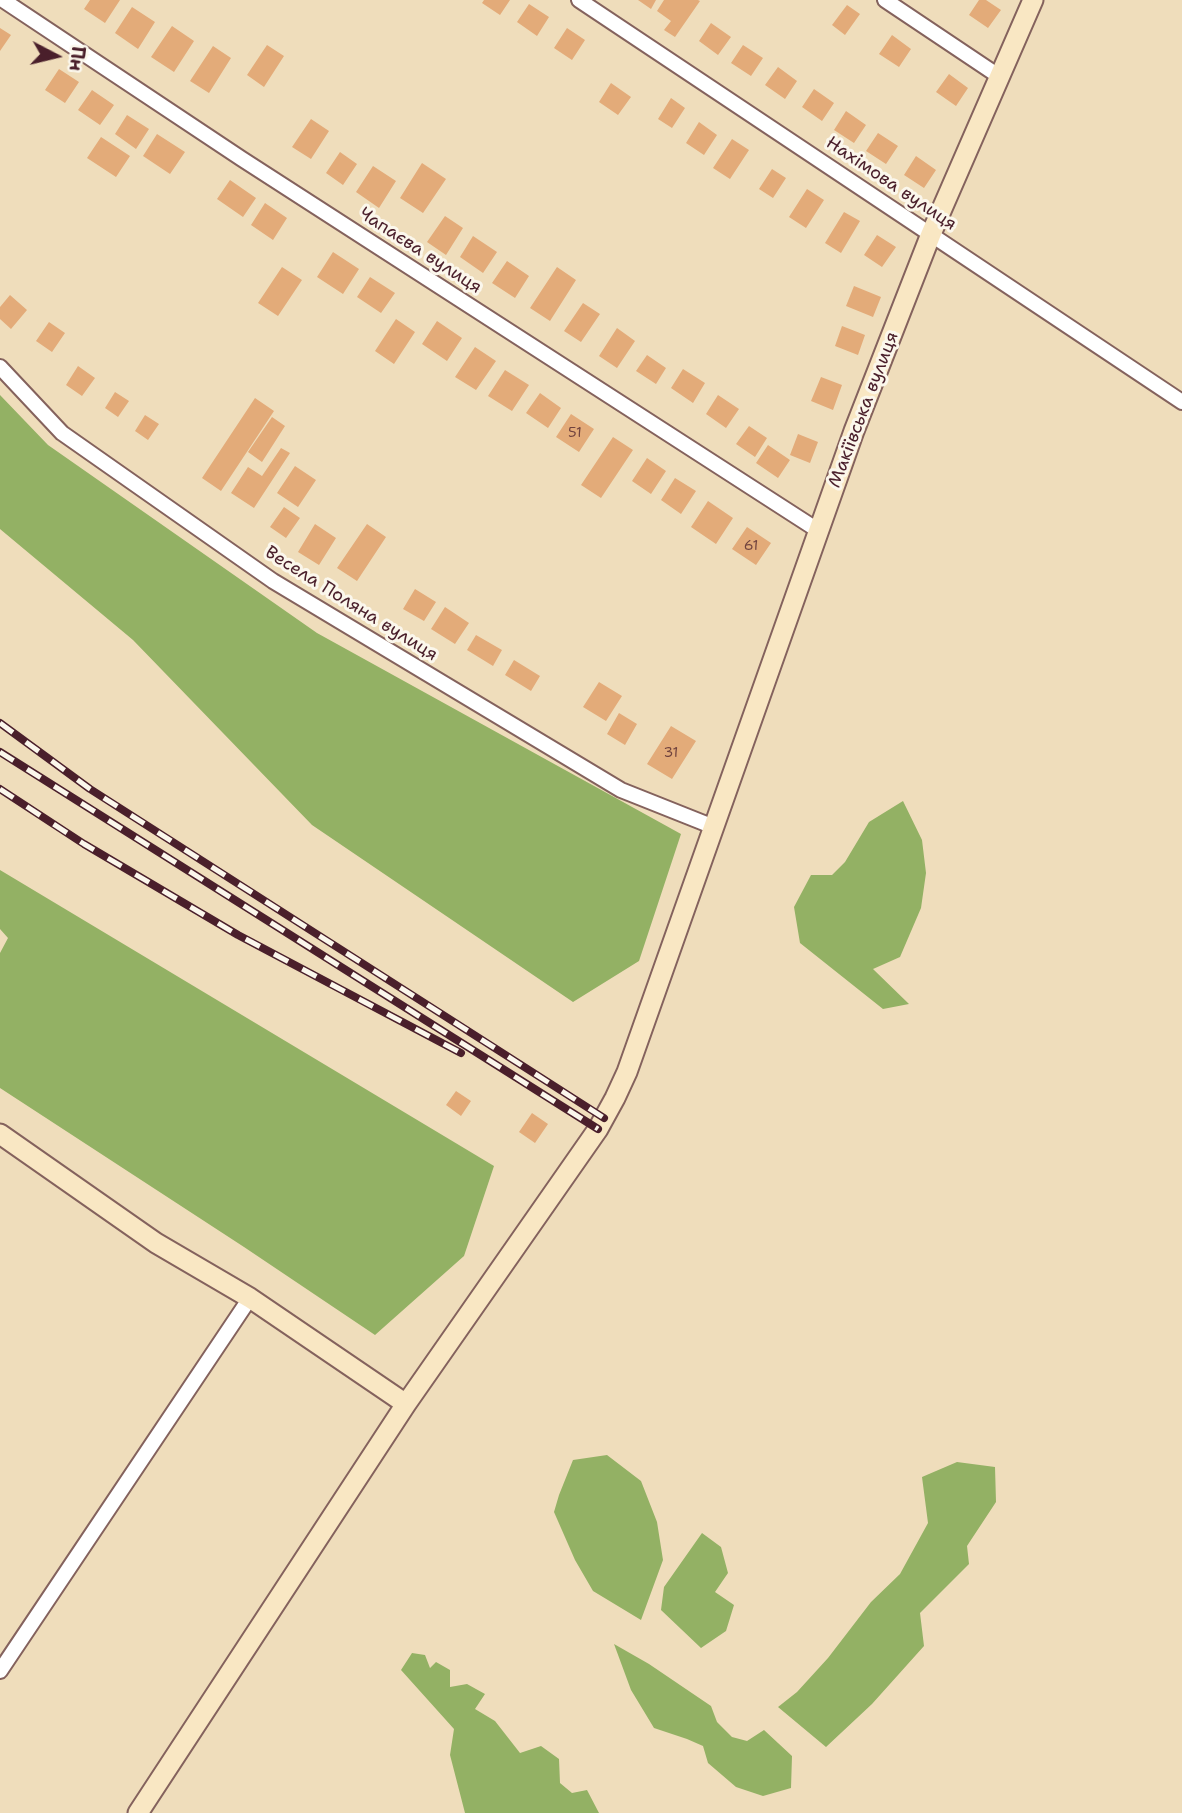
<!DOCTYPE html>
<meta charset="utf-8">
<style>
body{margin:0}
#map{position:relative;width:1182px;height:1813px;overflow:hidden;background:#efddbb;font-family:"Shantell Sans",sans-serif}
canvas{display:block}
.north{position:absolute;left:21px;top:21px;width:70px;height:70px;-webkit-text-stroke:5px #fbf7ec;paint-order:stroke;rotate:97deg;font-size:19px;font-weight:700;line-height:28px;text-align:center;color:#4a1f2b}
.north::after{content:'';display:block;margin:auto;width:24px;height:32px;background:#4a1f2b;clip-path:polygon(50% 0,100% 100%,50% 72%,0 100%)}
</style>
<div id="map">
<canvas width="1182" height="1813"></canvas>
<div class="north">Пн</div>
</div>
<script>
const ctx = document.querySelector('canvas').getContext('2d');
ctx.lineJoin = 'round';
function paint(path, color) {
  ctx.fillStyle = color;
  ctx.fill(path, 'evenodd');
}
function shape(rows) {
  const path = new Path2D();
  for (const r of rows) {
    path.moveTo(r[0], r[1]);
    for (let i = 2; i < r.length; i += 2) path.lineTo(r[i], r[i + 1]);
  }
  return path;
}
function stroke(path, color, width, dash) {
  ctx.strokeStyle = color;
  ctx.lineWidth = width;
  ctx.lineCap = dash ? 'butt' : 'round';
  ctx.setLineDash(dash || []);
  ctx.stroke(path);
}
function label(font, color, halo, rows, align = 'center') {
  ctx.font = font + ' "Shantell Sans",sans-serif';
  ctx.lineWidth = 6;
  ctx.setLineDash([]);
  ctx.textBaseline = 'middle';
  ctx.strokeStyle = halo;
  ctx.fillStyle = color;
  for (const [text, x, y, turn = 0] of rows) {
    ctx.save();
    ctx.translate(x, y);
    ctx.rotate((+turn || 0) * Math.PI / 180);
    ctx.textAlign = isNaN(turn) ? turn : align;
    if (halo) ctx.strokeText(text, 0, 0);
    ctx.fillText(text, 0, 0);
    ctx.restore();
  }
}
const forest = shape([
 [0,395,48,445,317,633,681,834,639,961,573,1002,312,825,133,640,0,529],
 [903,801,922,840,926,873,921,908,900,957,873,969,909,1004,883,1009,800,943,794,907,811,875,832,875,845,862,869,822],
 [0,870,494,1166,464,1256,375,1335,244,1247,0,1088,0,953,8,938,0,929],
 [607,1455,641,1481,657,1522,663,1560,641,1620,593,1591,575,1560,554,1512,559,1495,573,1460],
 [957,1462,995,1467,996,1502,967,1546,969,1564,920,1613,924,1646,872,1704,826,1747,778,1707,797,1692,828,1658,871,1602,900,1574,928,1523,922,1477],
 [702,1533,721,1547,728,1573,715,1592,734,1605,726,1631,701,1648,661,1610,664,1587],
 [614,1644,649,1664,711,1706,717,1722,732,1737,747,1741,764,1730,792,1756,791,1788,763,1796,736,1787,708,1763,703,1746,687,1739,654,1728,631,1690],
 [412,1653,425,1655,430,1668,436,1662,450,1670,450,1687,467,1684,485,1694,475,1709,495,1721,520,1753,541,1746,559,1759,560,1783,572,1793,587,1790,599,1813,465,1813,450,1755,454,1729,401,1670]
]);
const building = shape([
 [90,0,120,0,105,23,84,9],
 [484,0,510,0,500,15,482,3],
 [638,0,656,0,651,9],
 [664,0,698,0,700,1,675,37,664,30,671,21,657,11],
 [979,0,986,0,1001,10,988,28,969,15],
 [529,4,549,17,537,36,517,22],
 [847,5,860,14,845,35,832,25],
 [132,7,155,22,138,49,115,33],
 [711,23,731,37,718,55,699,41],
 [172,26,194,41,174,72,151,57],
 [0,28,11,35,0,51],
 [567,28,585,40,572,60,554,48],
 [892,35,911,49,899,67,879,54],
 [267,45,284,56,264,87,247,75],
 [743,45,763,58,751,76,731,63],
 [213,46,231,58,209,93,190,81],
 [778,67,797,81,785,99,765,85],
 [59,69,79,82,65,103,45,90],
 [949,74,968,88,956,106,936,92],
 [611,83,631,97,618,115,599,102],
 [814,89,834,103,822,121,802,107],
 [92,90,114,105,100,125,78,110],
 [671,98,685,108,672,128,658,119],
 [846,111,866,125,854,143,834,130],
 [127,115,149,129,136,149,115,134],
 [311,119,329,131,311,159,292,147],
 [699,122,717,135,704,155,686,143],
 [878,133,898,146,886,164,866,151],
 [157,134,185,152,170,174,143,156],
 [101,137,130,156,116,177,87,158],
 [732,139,749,150,730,179,713,168],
 [340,152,357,164,343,185,326,173],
 [916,156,936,170,924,188,904,175],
 [422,163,446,179,423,213,400,198],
 [373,166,396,181,379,208,356,192],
 [772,169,786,178,773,198,759,189],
 [230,180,256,198,243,217,217,199],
 [807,189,824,200,806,228,789,217],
 [265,203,287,218,273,240,251,225],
 [844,212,860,221,841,253,825,243],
 [445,216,463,228,446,255,427,242],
 [877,235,896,247,882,267,864,255],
 [473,236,497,252,483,273,460,257],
 [333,252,359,269,343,294,317,277],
 [507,261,529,276,515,298,492,283],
 [282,267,302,280,278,316,258,303],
 [557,267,576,280,550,321,530,308],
 [370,277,395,293,381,313,357,297],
 [854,286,881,297,873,317,846,306],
 [10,295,27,310,11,329,0,319,0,307],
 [583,303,600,314,581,342,564,331],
 [396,319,415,332,394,364,375,351],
 [437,321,462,338,447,361,422,344],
 [49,322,65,333,52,352,36,341],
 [842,326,865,335,858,355,835,346],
 [617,328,635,341,617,368,599,356],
 [475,347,496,361,476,390,455,377],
 [647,355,666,368,656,384,636,371],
 [78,366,95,378,82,396,66,385],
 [683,369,705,383,693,403,671,388],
 [505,370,529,385,512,411,488,396],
 [821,377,842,385,833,410,811,401],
 [115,392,129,401,118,417,105,408],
 [540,393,561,408,548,428,526,413],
 [718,395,739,409,726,428,706,414],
 [255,398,274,411,221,491,202,478],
 [571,414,594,429,579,452,556,437],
 [145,415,159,424,148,440,135,431],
 [272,417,285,426,262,462,248,452],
 [749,426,767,438,755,457,736,444],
 [798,434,818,442,810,463,790,455],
 [613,437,633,450,601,498,581,485],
 [768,445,790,460,778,478,756,463],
 [281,448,290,453,254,508,231,493,248,467,262,476],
 [647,458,666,471,651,494,632,481],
 [295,466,316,480,298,507,277,493],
 [675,478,696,491,681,514,661,500],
 [708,501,733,518,716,544,691,527],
 [284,507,300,518,286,538,270,527],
 [315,524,336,538,319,565,298,552],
 [367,524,386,537,357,581,337,568],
 [747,527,771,543,756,565,732,549],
 [415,589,436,602,424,621,403,609],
 [445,607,469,623,455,644,431,629],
 [476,635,502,650,493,666,467,650],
 [514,660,540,676,531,691,505,675],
 [599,682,622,696,606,721,583,707],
 [619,713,637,724,625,745,607,734],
 [671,726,696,741,672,779,647,764],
 [456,1091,471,1101,461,1116,446,1105],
 [532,1113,548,1124,535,1143,519,1132]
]);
const street = shape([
 [3,0,242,159,819,531],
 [579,0,1182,402],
 [885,0,1000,77],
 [0,367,62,433,273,581,621,790,714,827],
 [0,1671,250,1298]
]);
const secondary = shape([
 [0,1134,156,1243,250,1298,406,1404],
 [138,1813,406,1404,598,1129,615,1098,627,1072,854,431,931,234,1033,0]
]);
const rail = shape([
 [0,723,90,789,604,1118],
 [0,752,598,1129],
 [0,789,84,844,238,935,461,1053]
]);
const numberNames = [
 ["51",575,433],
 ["61",751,546],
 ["31",671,753]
];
const streetNames = [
 ["Нахімова вулиця",891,184,34],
 ["Чапаєва вулиця",420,251,33],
 ["Макіївська вулиця",864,410,-69],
 ["Весела Поляна вулиця",351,604,32]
];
paint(forest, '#93b164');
paint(building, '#e3ab79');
stroke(street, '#84625d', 18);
stroke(secondary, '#84625d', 23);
stroke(street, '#fff', 14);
stroke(secondary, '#f9e7c3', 19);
stroke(rail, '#4a1f2b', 8);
stroke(rail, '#fbf7ec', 5, [16]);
label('14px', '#70423e', null, numberNames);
label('18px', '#4a1f2b', '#fbf7ec', streetNames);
</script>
